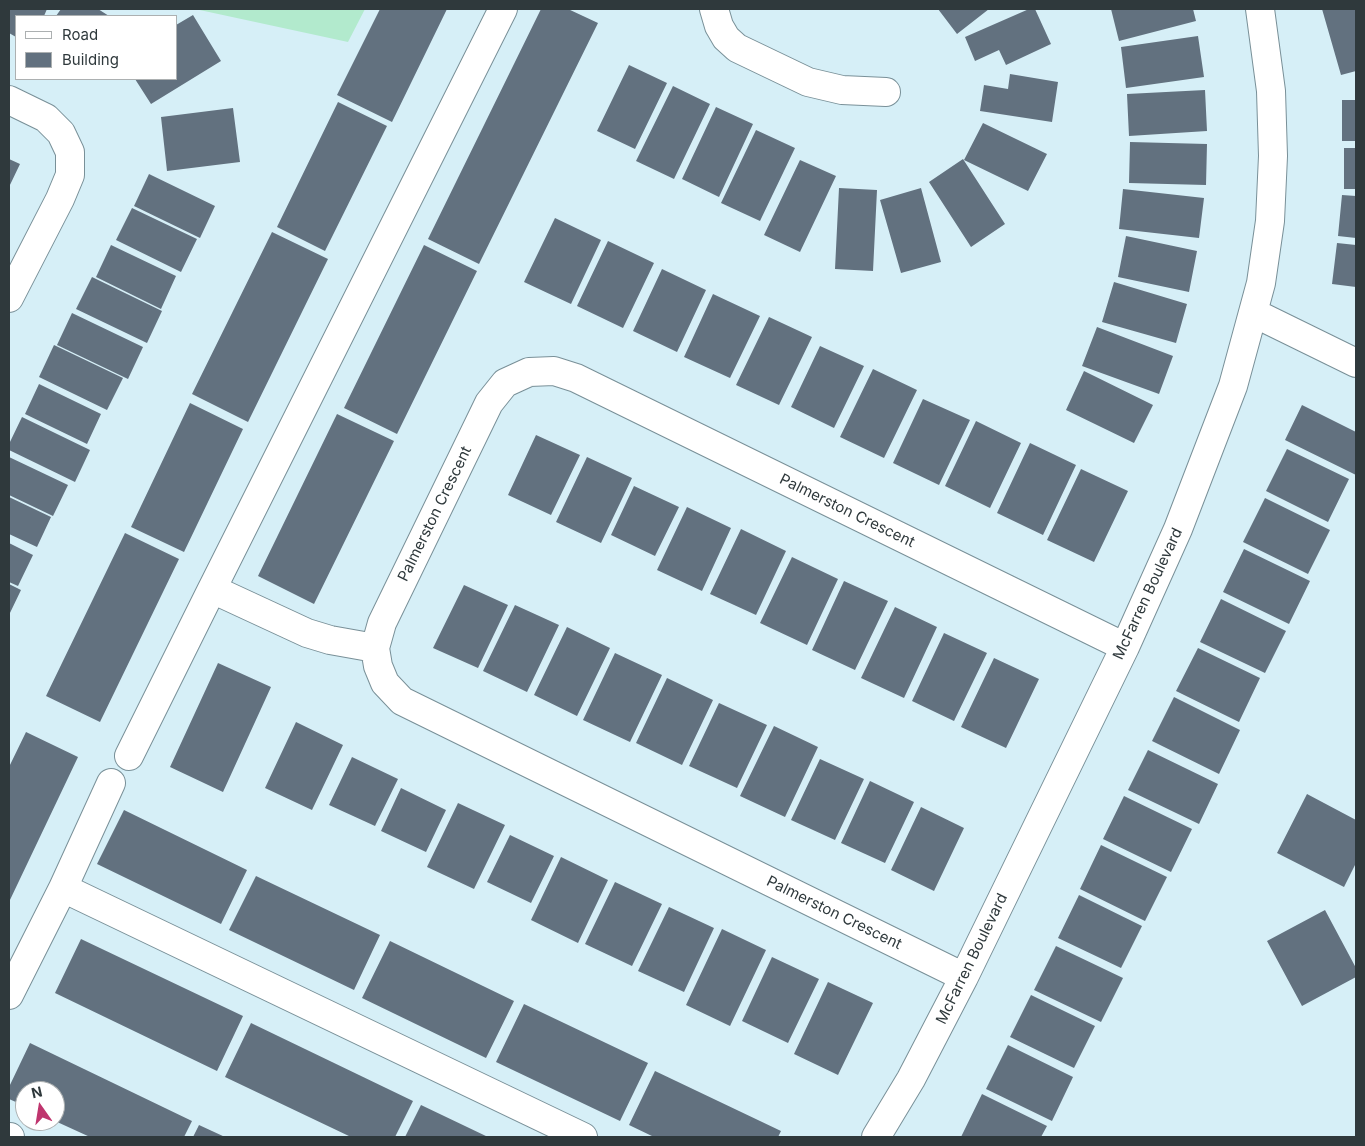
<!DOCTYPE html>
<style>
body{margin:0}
#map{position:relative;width:1365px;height:1146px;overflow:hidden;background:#d6eff7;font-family:Inter,sans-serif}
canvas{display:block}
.frame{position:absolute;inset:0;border:10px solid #2f393c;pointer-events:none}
.legend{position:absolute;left:15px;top:15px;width:162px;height:65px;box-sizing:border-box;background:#fff;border:1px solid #acb0b1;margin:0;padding:6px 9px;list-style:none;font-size:15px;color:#2f393c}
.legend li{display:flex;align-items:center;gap:10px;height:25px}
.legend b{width:25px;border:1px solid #acb0b1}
.north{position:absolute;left:15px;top:1081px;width:50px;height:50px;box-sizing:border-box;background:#fff;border:1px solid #acb0b1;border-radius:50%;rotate:347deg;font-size:14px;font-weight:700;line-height:20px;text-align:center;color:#2f393c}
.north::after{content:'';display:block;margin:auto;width:18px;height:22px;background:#bf356e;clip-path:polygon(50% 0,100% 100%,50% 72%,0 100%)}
</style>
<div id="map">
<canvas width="1365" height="1146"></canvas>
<div class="frame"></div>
<ul class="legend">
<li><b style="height:6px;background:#fff"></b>Road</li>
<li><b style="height:14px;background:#62717f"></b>Building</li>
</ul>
<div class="north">N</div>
</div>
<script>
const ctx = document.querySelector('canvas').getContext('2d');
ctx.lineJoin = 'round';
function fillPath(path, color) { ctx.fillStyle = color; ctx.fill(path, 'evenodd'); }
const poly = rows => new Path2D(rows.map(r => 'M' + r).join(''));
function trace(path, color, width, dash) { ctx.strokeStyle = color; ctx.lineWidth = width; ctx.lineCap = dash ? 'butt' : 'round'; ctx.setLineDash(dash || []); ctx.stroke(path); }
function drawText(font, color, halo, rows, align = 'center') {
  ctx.font = font + ' Inter,sans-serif'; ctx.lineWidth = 5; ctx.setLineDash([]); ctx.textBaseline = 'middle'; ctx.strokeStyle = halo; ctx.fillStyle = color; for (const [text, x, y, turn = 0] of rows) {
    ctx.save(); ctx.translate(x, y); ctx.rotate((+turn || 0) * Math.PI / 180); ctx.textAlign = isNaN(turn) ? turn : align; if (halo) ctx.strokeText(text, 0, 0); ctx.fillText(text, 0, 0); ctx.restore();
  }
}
const green = poly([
 [195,9,365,9,348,42]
]);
const building = poly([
 [9,9,47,9,44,16,16,16,16,37,9,33],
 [61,9,98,9,109,16,56,16],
 [380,9,447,9,392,122,337,95],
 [541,9,568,9,598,23,479,264,428,239],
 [938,9,989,9,957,34],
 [1029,9,1035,9,1051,44,1006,65,999,50,975,61,965,37],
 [1111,9,1193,9,1196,21,1119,41],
 [1322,9,1356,9,1356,71,1341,75],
 [193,15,221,61,151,104,135,79,176,79,176,25],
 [1198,36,1204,77,1126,88,1121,47],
 [629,65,667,83,635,149,597,131],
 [1010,74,1058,82,1052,122,980,111,984,85,1008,89],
 [673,86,710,104,674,179,636,161],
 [1205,90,1207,131,1129,136,1127,94],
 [1342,100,1356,100,1356,141,1342,141],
 [338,102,387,126,325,251,277,227],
 [716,107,753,124,719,197,682,179],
 [233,108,240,162,167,171,161,117],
 [983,123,1047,154,1028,191,964,160],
 [756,130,795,148,760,221,721,203],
 [1130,142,1207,144,1206,185,1129,183],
 [1344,148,1356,148,1356,189,1344,189],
 [9,159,20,164,9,187],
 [963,159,1005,224,971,247,929,182],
 [800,160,836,176,800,252,764,235],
 [149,174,215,206,200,238,134,206],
 [839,188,877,190,873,271,835,269],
 [921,188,941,262,901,273,880,200],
 [1123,189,1204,198,1199,238,1119,229],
 [1342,195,1356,196,1356,238,1338,236],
 [132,208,197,239,181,272,116,240],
 [555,218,601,240,571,304,524,282],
 [272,232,328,259,248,422,192,394],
 [1126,236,1197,251,1189,292,1118,277],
 [608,241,654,263,623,328,577,306],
 [1337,243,1356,245,1356,287,1332,284],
 [111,245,176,276,161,309,96,277],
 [424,245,477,271,397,434,344,408],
 [662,269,706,290,677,352,633,331],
 [92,277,162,311,147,343,76,309],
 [1114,282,1187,304,1176,343,1102,322],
 [713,294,760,316,730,378,684,357],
 [72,313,143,347,128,379,57,345],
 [769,317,812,337,779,405,736,385],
 [1097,327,1173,356,1159,394,1082,366],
 [54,345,123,378,107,410,39,377],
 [820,346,864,366,834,428,791,407],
 [873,369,917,390,884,458,840,437],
 [1084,371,1153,405,1134,443,1066,410],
 [39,384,101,414,87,444,25,414],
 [923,399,970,420,939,485,893,463],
 [190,403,243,429,184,552,131,527],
 [1302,405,1356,432,1356,475,1285,440],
 [337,414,394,441,314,604,258,576],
 [22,417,90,450,75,482,9,450,9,444],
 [976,421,1021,443,990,508,945,486],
 [536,435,580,455,551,515,508,495],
 [1030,443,1076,465,1043,535,997,513],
 [1287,449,1349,479,1328,522,1266,491],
 [9,457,68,485,53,516,9,495],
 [587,457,632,478,601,543,556,522],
 [1081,469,1128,491,1094,562,1047,540],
 [634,486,679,507,655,556,611,535],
 [9,497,51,517,37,547,9,534],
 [1265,498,1330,530,1308,574,1243,542],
 [687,507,731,528,702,591,657,570],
 [741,529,786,551,756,615,710,594],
 [125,533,179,559,100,722,46,696],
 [9,543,33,555,18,586,9,582],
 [1244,549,1310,581,1289,624,1223,592],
 [792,557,838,579,807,645,760,623],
 [844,581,888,601,855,670,812,650],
 [9,584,21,590,9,615],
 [464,585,508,605,478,668,433,648],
 [1221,599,1286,631,1265,673,1200,642],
 [515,605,559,625,527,692,483,671],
 [895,607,937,627,904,698,861,678],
 [567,627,610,648,577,716,534,695],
 [944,633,987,653,954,721,912,701],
 [1198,648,1260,678,1239,722,1176,691],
 [615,653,662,675,630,742,583,720],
 [994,658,1039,679,1006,748,961,727],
 [218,663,271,687,223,792,170,767],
 [667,678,713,700,682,765,636,743],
 [1174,697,1240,730,1219,774,1152,741],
 [719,703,767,725,737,788,689,766],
 [296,722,343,745,312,810,265,788],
 [774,726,818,747,785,817,740,796],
 [26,732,78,757,9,902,9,767],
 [1148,750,1218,784,1199,824,1128,790],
 [352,757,398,779,375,826,329,805],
 [820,759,864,779,835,840,791,820],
 [870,781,914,802,885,863,841,843],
 [401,788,446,810,426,852,381,831],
 [1307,794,1356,820,1356,863,1344,887,1277,853],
 [1124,796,1192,829,1171,872,1103,839],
 [458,803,505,825,474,889,427,867],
 [921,807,964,828,934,891,891,870],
 [124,810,247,870,221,924,97,864],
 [510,835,554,856,531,903,487,882],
 [1101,845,1167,877,1145,921,1080,889],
 [561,857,608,880,578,943,531,920],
 [256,876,380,935,354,990,229,930],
 [615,882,662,904,632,966,585,944],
 [1079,895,1142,926,1121,968,1058,938],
 [669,907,714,928,684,992,638,971],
 [1325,910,1356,968,1356,977,1302,1006,1267,941],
 [722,929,766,950,730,1026,686,1005],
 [81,939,243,1016,217,1071,55,993],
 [390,941,514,1001,486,1058,362,998],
 [1056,946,1123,978,1101,1022,1034,990],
 [772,957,819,979,788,1043,742,1021],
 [828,982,873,1003,838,1075,794,1054],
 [1031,995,1095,1026,1074,1068,1010,1037],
 [524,1004,648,1063,620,1121,496,1062],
 [251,1023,413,1101,395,1137,351,1137,225,1077],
 [30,1043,192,1121,184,1137,90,1137,55,1121,55,1091,25,1091,25,1106,9,1099,9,1087],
 [1008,1045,1073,1077,1052,1121,986,1089],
 [655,1071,781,1131,778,1137,654,1137,629,1125],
 [982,1094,1047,1126,1041,1137,961,1137],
 [421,1105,488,1137,405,1137],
 [199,1125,225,1137,193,1137]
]);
const minor = poly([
 [714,9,719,26,726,38,737,48,808,82,842,90,886,92],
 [9,100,46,118,61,133,70,152,70,175,60,199,9,298],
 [1254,313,1356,363],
 [212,589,503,9],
 [129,756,212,589,307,633,330,640,375,648],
 [63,888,111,783],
 [964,977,402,701,385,683,378,666,375,648,382,623,489,403,505,383,529,372,554,371,576,378,1125,647],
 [9,995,63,888,583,1137],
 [9,1137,10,1137],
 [876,1137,911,1079,964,977,1125,647,1178,529,1233,386,1261,283,1270,221,1273,156,1271,91,1260,9]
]);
const streetNames = [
 ["Palmerston Crescent",847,511,26],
 ["Palmerston Crescent",435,514,-64],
 ["McFarren Boulevard",1148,594,-65],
 ["Palmerston Crescent",834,913,26],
 ["McFarren Boulevard",972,959,-64]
];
fillPath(green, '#b2eacd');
fillPath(building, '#62717f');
trace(minor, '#799098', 30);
trace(minor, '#fff', 28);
drawText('15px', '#2f393c', '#fff', streetNames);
</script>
